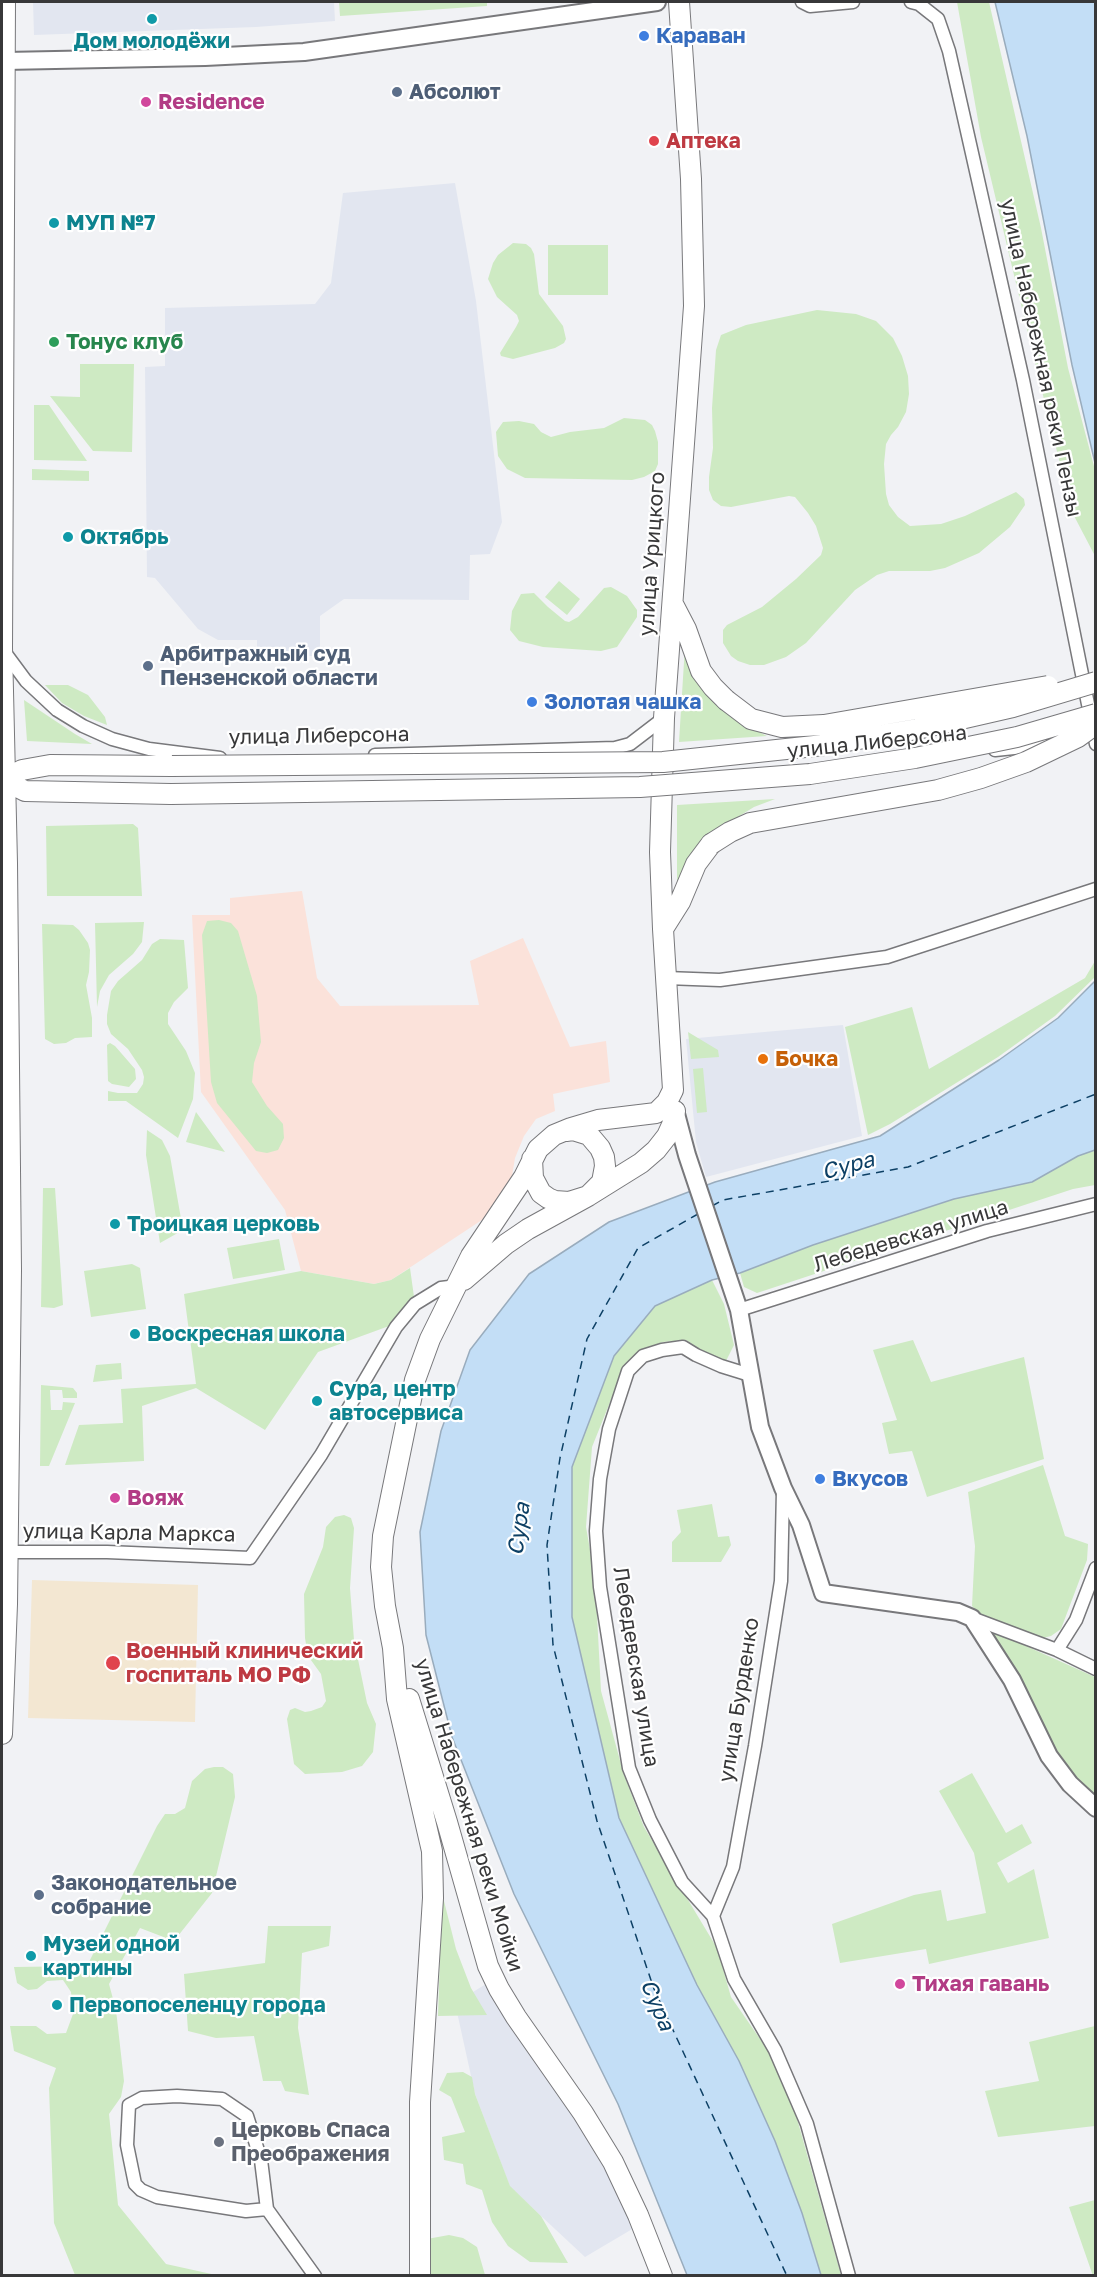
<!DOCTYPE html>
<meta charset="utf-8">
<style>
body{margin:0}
#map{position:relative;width:1097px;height:2277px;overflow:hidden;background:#f1f2f5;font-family:"Golos Text",sans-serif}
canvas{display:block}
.frame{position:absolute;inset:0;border:3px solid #383839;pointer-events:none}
</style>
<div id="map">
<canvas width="1097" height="2277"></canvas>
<div class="frame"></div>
</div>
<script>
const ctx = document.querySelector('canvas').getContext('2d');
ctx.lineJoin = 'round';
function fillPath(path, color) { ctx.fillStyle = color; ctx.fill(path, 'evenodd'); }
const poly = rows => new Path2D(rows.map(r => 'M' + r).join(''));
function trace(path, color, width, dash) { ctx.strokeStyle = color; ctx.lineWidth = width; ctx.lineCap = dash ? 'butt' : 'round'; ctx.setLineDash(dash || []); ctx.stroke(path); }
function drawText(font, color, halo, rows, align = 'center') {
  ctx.font = font + ' "Golos Text",sans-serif'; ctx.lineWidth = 4.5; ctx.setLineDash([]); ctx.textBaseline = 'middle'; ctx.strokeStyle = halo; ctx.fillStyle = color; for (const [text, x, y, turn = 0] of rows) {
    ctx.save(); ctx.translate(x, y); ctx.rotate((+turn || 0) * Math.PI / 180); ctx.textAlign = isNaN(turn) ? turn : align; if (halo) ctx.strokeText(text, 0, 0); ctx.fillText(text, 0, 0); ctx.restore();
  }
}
const built = poly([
 [33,2,334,2,335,21,256,27,34,35],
 [455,183,476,301,502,522,490,554,470,555,469,600,344,599,320,616,320,656,276,656,276,647,257,648,257,640,218,640,198,629,155,578,147,577,145,367,165,366,165,308,315,304,331,283,343,193],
 [843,1025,862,1136,706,1177,696,1142,686,1039],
 [486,1984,543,2064,620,2196,634,2228,585,2257,510,2187,475,2094,455,2003]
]);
const education = poly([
 [302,891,317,978,340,1006,479,1005,470,961,523,938,570,1047,606,1041,610,1082,553,1094,555,1111,536,1119,524,1136,515,1158,511,1182,491,1214,391,1280,374,1284,301,1271,285,1210,201,1092,192,915,230,915,230,898]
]);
const medical = poly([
 [32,1580,198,1585,195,1722,28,1718]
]);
const green = poly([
 [339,2,487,2,487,6,340,16],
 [957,2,989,2,1041,228,1068,368,1095,470,1095,556,1072,512,1036,367,981,137],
 [513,243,526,244,531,248,534,254,539,294,563,326,566,339,564,343,555,348,513,359,501,356,500,353,516,327,519,321,517,315,497,297,488,279,493,263,498,255],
 [548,245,608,245,608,295,548,295],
 [817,310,856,314,876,321,893,338,902,356,908,376,909,394,906,412,898,427,891,435,886,444,884,464,886,494,889,505,898,517,910,526,941,524,965,516,1016,492,1024,499,1025,505,1010,527,979,553,945,568,930,571,889,571,877,575,855,590,806,643,786,657,764,665,750,665,738,661,731,656,723,643,723,630,727,625,762,607,796,579,821,555,823,548,816,526,808,513,795,497,789,496,731,507,721,506,713,500,709,490,709,477,713,448,712,408,716,350,721,335,746,325],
 [80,364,134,364,132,452,93,451,50,396,80,397],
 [34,405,49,405,87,461,34,460],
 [624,418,645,420,652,425,655,431,658,442,658,464,655,471,644,477,632,480,525,478,507,469,498,456,496,432,503,422,519,421,534,424,541,432,551,437,570,432,604,428],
 [32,469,89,471,89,481,32,480],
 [559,581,580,599,567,615,545,597],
 [611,587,627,596,637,610,637,617,617,647,601,651,543,647,519,641,510,630,512,611,521,594,534,593,548,607,565,621,569,622,578,617,604,588],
 [685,646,705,689,714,703,739,722,767,736,679,742],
 [45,685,68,685,88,695,105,717,107,725,84,716,62,703],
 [24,700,75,734,92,744,27,741],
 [775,799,754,807,723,826,677,889,677,805],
 [133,824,138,828,142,896,47,896,46,826],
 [219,920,231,923,238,931,257,996,261,1042,254,1063,252,1082,267,1106,283,1124,284,1138,278,1150,267,1153,256,1151,217,1103,211,1082,202,935,207,921],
 [144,922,142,942,133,954,109,975,100,991,97,1007,95,923],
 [42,924,73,925,79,930,88,943,90,950,89,972,86,985,92,1018,92,1037,75,1038,66,1043,54,1044,45,1039],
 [160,939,184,940,188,988,174,1002,168,1013,168,1024,186,1051,195,1073,193,1099,178,1138,126,1101,108,1101,108,1091,118,1093,137,1093,143,1084,144,1077,142,1070,128,1049,111,1034,107,1024,107,1015,111,991,118,981,142,960,152,944],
 [1095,961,1095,977,1055,1016,998,1057,890,1124,868,1135,845,1027,912,1007,929,1069,1085,978],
 [688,1032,718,1050,719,1057,691,1059],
 [110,1043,115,1046,135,1069,136,1079,129,1087,112,1084,108,1081,107,1045],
 [703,1068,707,1112,697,1113,693,1069],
 [196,1112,225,1152,186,1142],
 [147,1130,162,1140,170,1156,183,1230,160,1243,146,1155],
 [1095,1150,1095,1185,1073,1189,757,1293,744,1287,740,1273,813,1245,954,1199,1032,1182,1078,1156],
 [43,1188,55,1188,63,1305,54,1308,41,1307],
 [279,1239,285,1270,233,1279,227,1248],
 [132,1264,140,1268,146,1309,91,1317,84,1271],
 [410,1268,415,1304,400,1322,318,1352,265,1430,196,1388,142,1406,144,1461,65,1465,79,1425,123,1423,121,1389,196,1384,184,1294,301,1271,374,1284,391,1280],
 [712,1280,724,1304,734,1345,726,1361,704,1352,686,1340,663,1342,640,1350,623,1370,592,1447,586,1527,595,1578,601,1691,624,1775,644,1827,717,1948,731,1997,767,2049,794,2108,841,2275,821,2275,802,2213,775,2141,739,2061,697,1985,619,1818,572,1617,572,1467,614,1356,655,1306],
 [913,1340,931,1382,1024,1357,1044,1459,927,1497,912,1451,889,1454,882,1423,897,1420,873,1350],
 [121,1363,122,1379,93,1382,96,1365],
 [41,1385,73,1388,77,1393,77,1398,63,1398,62,1390,50,1390,51,1410,62,1410,63,1402,75,1403,49,1466,40,1466],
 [1043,1465,1065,1536,1088,1544,1087,1560,1061,1629,1051,1636,1039,1639,982,1616,972,1606,975,1546,968,1492],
 [712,1504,718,1537,729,1536,731,1545,721,1562,672,1562,672,1542,681,1532,677,1510],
 [344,1515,351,1518,354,1528,350,1588,354,1640,367,1703,376,1724,373,1752,362,1766,342,1772,305,1774,294,1764,287,1719,290,1710,295,1708,305,1712,311,1711,322,1707,326,1701,321,1674,308,1656,305,1638,304,1594,323,1547,326,1527,335,1517],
 [986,1628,1095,1677,1095,1802,1052,1752],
 [214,1767,223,1767,233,1774,235,1797,212,1893,174,1941,140,1928,109,1984,116,2010,124,2081,121,2097,109,2114,118,2205,166,2264,216,2275,75,2275,54,2223,49,2088,56,2068,14,2051,10,2026,36,2026,47,2034,66,2033,73,2014,71,1992,63,1980,47,1981,37,1989,28,1990,17,1983,14,1967,87,1966,157,1826,165,1814,175,1814,185,1808,192,1781,205,1769],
 [972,1773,1006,1833,1022,1824,1032,1843,997,1863,1008,1883,1034,1869,1049,1938,929,1964,926,1949,840,1963,832,1924,914,1895,941,1890,947,1921,986,1913,974,1853,939,1791],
 [442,1893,456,1949,471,1988,487,2015,438,2016],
 [268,1926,331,1926,329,1946,302,1953,298,2028,309,2095,285,2091,281,2081,263,2081,254,2036,216,2038,188,2031,184,1974,265,1963],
 [1095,2026,1095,2126,998,2137,985,2091,1039,2081,1029,2042],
 [463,2072,472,2077,475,2094,510,2186,541,2216,568,2263,530,2262,508,2246,492,2222,482,2190,466,2184,463,2164,444,2160,442,2137,465,2132,451,2097,439,2090,447,2073],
 [1095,2200,1096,2275,1093,2276,1069,2207],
 [449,2235,463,2238,477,2247,485,2275,423,2275,427,2239]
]);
const water = poly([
 [995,2,1095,2,1095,463,1072,365,1027,136,995,2],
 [1095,981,1095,1150,1078,1156,1032,1182,954,1199,813,1245,740,1273,712,1280,655,1306,614,1356,572,1467,572,1617,619,1818,697,1985,739,2061,775,2141,802,2213,821,2275,687,2275,618,2104,514,1894,452,1737,426,1635,420,1532,441,1431,470,1350,529,1274,609,1222,715,1182,880,1136,999,1060,1058,1018,1095,981]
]);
const ferry = poly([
 [712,1206,723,1200,908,1167,1096,1094],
 [698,1214,638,1248,587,1339,560,1458,547,1545,553,1645,597,1821,654,1989,787,2276]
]);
const street = poly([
 [802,2,810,6,853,2],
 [911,2,919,4,938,19,949,51,1023,380,1096,744],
 [3,650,26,681,57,710,83,726,112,739,149,749,220,758],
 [995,750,1052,744],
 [375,755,615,748,630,744,664,718],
 [666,978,720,980,887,957,1096,889],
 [739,1310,987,1231,1096,1204],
 [750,1375,721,1366,696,1355,683,1347,662,1350,643,1356,628,1371,609,1429,600,1479,596,1531,600,1587,629,1768,650,1820,682,1882,713,1916,734,1979,775,2050,807,2124,849,2276],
 [7,1552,107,1552,250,1558,321,1455,396,1327,415,1304,441,1288,457,1286],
 [972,1618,1057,1650,1096,1669],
 [1057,1650,1076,1620,1096,1568],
 [713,1916,733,1867,755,1746,781,1581,783,1490],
 [267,2209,246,2211,157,2197,141,2190,135,2184,127,2145,129,2105,142,2098,177,2096,222,2099,247,2116,261,2160,267,2209,315,2276]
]);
const secondary = poly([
 [5,61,205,57,304,52,657,2],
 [675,1110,687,1155,739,1310,760,1427,783,1488,801,1525,823,1593,958,1612,972,1618,1012,1680,1049,1756,1070,1784,1096,1808]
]);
const primary = poly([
 [673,604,686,629,701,671,713,687,726,700],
 [4,780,22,770,50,765,172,766],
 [4,780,25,791,171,794],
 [663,929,680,902,696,864,711,844],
 [532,1159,533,1178,541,1193,548,1198,555,1201,569,1202,588,1196,602,1182,605,1166,604,1157,600,1148,589,1135,573,1130,566,1131],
 [464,1280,506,1244,528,1229,588,1196,641,1163,656,1150,667,1136,672,1125,675,1111],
 [409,1699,447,1822,488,1966,499,1989,516,2017,583,2113,613,2162,638,2215,662,2276],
 [2,1734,7,1604,11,1270,7,863,2,648,5,2],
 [420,2276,420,2102,433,1898,432,1851,397,1699,393,1648,385,1606,381,1567,383,1536,415,1380,430,1339,471,1256,524,1177,538,1149,554,1135,571,1128,598,1120,656,1113,667,1102,673,1090,663,929,660,852,664,718,694,306,691,179,679,2]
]);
const primaryBridge = poly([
 [726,700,751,719,782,727,824,725,1048,686],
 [172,766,663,762,824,745,917,729,1013,707,1096,682],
 [171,794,640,787,810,774,915,758,1017,737,1096,714],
 [711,844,730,832,750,823,938,790,981,778,1026,762,1078,737,1096,724]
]);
const markers = [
 [152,19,6,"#0f9aa8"],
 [644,36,6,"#3f7fe0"],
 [397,92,6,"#5c6f8a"],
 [146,102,6,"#d1479c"],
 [654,141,6,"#e0444e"],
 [54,223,6,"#0f9aa8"],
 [54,342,6,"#2e9e5b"],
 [68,537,6,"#0f9aa8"],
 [148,666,6,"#5c6f8a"],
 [532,702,6,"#3f7fe0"],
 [763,1059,6,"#e8710a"],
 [115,1224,6,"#0f9aa8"],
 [135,1334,6,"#0f9aa8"],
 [317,1401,6,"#0f9aa8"],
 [820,1479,6,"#3f7fe0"],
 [115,1498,6,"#d1479c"],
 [113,1663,8,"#e0444e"],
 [39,1895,6,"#5c6f8a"],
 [31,1956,6,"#0f9aa8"],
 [900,1984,6,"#d1479c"],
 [57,2005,6,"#0f9aa8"],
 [219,2142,6,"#6b7280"]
];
const shopNames = [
 ["Караван",656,36],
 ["Золотая чашка",544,702],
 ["Вкусов",832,1479]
];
const cultureNames = [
 ["Дом молодёжи",152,41,"center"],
 ["МУП №7",66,223],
 ["Октябрь",80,537],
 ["Троицкая церковь",127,1224],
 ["Воскресная школа",147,1334],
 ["Сура, центр",329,1389],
 ["автосервиса",329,1413],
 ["Музей одной",43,1944],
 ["картины",43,1968],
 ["Первопоселенцу города",69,2005]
];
const serviceNames = [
 ["Абсолют",409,92],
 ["Арбитражный суд",160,654],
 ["Пензенской области",160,678],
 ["Законодательное",51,1883],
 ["собрание",51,1907]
];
const hotelNames = [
 ["Residence",158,102],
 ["Вояж",127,1498],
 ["Тихая гавань",912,1984]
];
const healthNames = [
 ["Аптека",666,141],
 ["Военный клинический",126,1651],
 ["госпиталь МО РФ",126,1675]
];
const leisureNames = [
 ["Тонус клуб",66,342]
];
const streetNames = [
 ["улица Набережная реки Пензы",1041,358,78],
 ["улица Урицкого",652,554,-86],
 ["улица Либерсона",319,736,-1],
 ["улица Либерсона",877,742,-6],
 ["Лебедевская улица",911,1236,-17],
 ["улица Карла Маркса",129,1533,1],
 ["Лебедевская улица",636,1667,81],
 ["улица Бурденко",739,1700,-81],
 ["улица Набережная реки Мойки",469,1815,73]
];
const foodNames = [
 ["Бочка",775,1059]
];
const worshipNames = [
 ["Церковь Спаса",231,2130],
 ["Преображения",231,2154]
];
const waterNames = [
 ["Сура",848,1166,-15],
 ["Сура",519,1529,-82],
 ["Сура",657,2005,67]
];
fillPath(built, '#e2e6f0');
fillPath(education, '#fbe2da');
fillPath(medical, '#f3e7d2');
fillPath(green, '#ceeac3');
fillPath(water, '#c3def6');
trace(water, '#99acbd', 1.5);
trace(ferry, '#0d4065', 1.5, [8, 6]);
trace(street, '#78787b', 15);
trace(secondary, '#78787b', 20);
trace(primary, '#78787b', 22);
trace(street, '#fff', 12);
trace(secondary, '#fff', 16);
trace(primary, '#fff', 20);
trace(primaryBridge, '#78787b', 22, []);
trace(primaryBridge, '#fff', 20);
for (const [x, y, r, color] of markers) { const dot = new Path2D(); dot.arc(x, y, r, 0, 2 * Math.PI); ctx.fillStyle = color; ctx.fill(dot); trace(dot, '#fff', 2); }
drawText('bold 21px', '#366cbe', '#fff', shopNames, 'left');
drawText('bold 21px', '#0d838f', '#fff', cultureNames, 'left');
drawText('bold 21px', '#4e5e75', '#fff', serviceNames, 'left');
drawText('bold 21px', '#b23c85', '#fff', hotelNames, 'left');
drawText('bold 21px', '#be3a42', '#fff', healthNames, 'left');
drawText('bold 21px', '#27864d', '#fff', leisureNames, 'left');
drawText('21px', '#383839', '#fff', streetNames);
drawText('bold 21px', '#c56008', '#fff', foodNames, 'left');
drawText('bold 21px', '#5b616d', '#fff', worshipNames, 'left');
drawText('italic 22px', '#0d4065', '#fff', waterNames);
</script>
